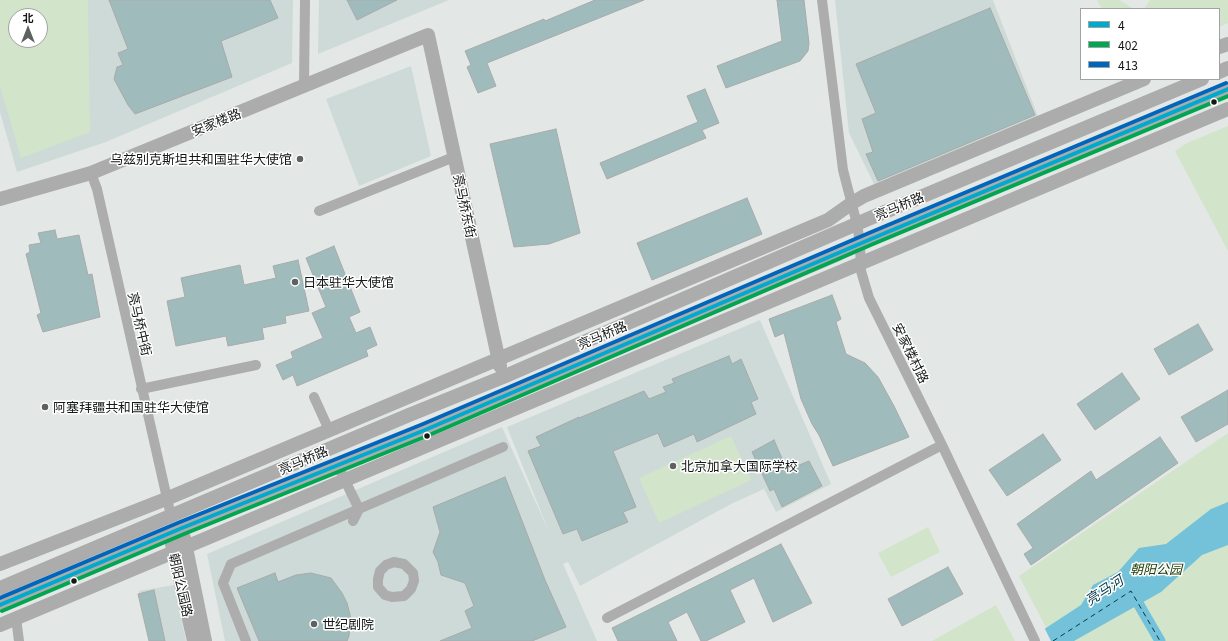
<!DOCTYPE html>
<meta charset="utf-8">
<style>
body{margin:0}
#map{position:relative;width:1228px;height:641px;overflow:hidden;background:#e3e8e6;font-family:Georgia,"Noto Sans SC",serif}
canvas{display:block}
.legend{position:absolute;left:1080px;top:8px;width:140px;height:72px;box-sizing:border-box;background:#fff;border:1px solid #a1a3a2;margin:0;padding:5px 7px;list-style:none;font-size:12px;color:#151817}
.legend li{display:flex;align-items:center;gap:8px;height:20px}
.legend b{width:20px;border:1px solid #a1a3a2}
.north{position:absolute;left:8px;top:8px;width:40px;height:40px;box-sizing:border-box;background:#fff;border:1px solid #a1a3a2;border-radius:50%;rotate:0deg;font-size:11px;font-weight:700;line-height:16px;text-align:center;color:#151817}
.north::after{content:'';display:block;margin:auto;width:14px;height:18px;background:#5d615f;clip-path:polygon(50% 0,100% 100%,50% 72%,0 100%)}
</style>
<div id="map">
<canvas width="1228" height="641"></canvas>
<ul class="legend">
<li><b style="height:5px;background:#00a9ce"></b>4</li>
<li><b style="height:5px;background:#00a651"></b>402</li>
<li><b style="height:5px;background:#0065bd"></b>413</li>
</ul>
<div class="north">北</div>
</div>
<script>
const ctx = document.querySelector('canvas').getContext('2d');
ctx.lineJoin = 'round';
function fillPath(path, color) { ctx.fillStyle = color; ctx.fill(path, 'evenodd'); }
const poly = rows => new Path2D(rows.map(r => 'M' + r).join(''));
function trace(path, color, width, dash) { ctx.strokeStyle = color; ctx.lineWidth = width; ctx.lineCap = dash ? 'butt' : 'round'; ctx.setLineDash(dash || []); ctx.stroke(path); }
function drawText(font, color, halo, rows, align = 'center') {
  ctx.font = font + ' Georgia,"Noto Sans SC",serif'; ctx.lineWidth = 3; ctx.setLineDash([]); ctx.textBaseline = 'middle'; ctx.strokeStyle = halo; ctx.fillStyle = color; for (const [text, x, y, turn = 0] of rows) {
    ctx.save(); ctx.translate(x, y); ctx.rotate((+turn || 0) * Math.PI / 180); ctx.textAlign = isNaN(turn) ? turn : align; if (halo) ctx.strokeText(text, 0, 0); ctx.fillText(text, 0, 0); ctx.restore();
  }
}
const built = poly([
 [0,0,293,0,292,63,106,142,17,172,0,112],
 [16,16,40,16,40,40,16,40],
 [319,0,449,0,318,54],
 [835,0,993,0,1039,119,874,184,849,133],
 [411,66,431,156,359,186,326,99],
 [760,320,831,484,776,512,764,489,731,504,580,586,568,562,563,564,597,641,225,641,207,554,502,427,549,532,507,427],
 [174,585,186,641,150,641,139,591]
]);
const green = poly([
 [0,0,88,0,90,132,21,158,0,86],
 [16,16,40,16,40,40,16,40],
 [1097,0,1119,0,1134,9,1102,9],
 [1150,0,1228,0,1228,23,1219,27,1219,9,1144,9],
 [1228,126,1228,251,1175,151,1187,143],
 [1228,433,1228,641,1053,641,1019,576],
 [731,436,751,480,659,523,639,478],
 [928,527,940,552,891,577,878,553],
 [996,605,1015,641,932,641]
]);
const water = poly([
 [1228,502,1228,545,1202,555,1161,592,1074,641,1026,641,1081,605,1093,585,1118,572,1139,548,1166,544,1211,509]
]);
const pier = poly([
 [1044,627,1051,641,1024,641,1025,639]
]);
const canal = poly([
 [1131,591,1160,641]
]);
const ferry = poly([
 [1053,641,1131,591,1160,641]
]);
const building = poly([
 [109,0,270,0,278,18,221,41,232,77,135,114,128,105,114,79,117,67,123,65,118,53,128,49,109,0],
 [347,0,397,0,357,20,347,0],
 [595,0,644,0,487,63,496,86,478,93,467,67,471,65,465,51,544,19,545,21,595,0],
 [777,0,804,0,809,43,808,51,800,61,726,88,717,66,782,41,777,0],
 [990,8,1035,115,878,181,866,154,873,152,862,119,876,113,856,64,990,8],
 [705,89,719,123,702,130,706,138,607,179,600,163,698,122,687,96,705,89],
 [556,129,580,233,549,244,514,247,490,144,556,129],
 [747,198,762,234,652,280,637,243,747,198],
 [55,230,57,239,79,235,88,275,92,274,100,317,43,332,37,315,41,313,26,254,30,252,29,245,41,243,38,233,55,230],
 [334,246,360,312,349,317,356,333,370,327,377,345,366,350,368,356,297,386,293,375,283,380,276,365,293,358,291,352,323,338,312,313,326,307,306,258,334,246],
 [298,260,309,311,285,316,286,323,262,328,264,339,228,346,226,336,176,346,167,301,185,297,181,278,240,265,244,285,276,278,273,266,298,260],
 [832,295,841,319,836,322,846,354,865,363,878,377,894,406,909,437,833,466,819,435,812,424,801,399,784,333,775,337,769,319,832,295],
 [1198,324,1213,350,1169,375,1154,349,1198,324],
 [729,356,732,364,741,359,758,399,751,402,756,414,697,442,694,434,664,447,658,433,613,451,636,507,623,512,628,522,582,541,577,529,563,534,528,451,541,446,536,437,579,417,579,418,644,391,649,399,666,392,663,387,674,383,672,379,729,356],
 [1122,373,1140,399,1095,430,1077,404,1122,373],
 [1228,390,1228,424,1196,442,1181,417,1228,390],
 [1043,434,1061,460,1007,496,989,470,1043,434],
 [1160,437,1178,463,1031,565,1024,554,1033,548,1017,524,1091,471,1096,480,1160,437],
 [774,440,787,470,809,461,822,486,782,507,774,489,770,491,752,452,774,440],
 [505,477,545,580,566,627,532,641,440,641,472,628,465,611,474,606,465,583,441,575,438,562,433,552,440,532,433,507,505,477],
 [781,544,812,603,773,622,754,578,730,590,745,622,706,641,701,641,687,612,668,622,677,641,618,641,612,628,781,544],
 [948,567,963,594,902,626,888,599,948,567],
 [275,573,278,582,296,575,311,573,331,578,342,593,347,603,351,619,349,636,347,641,259,641,237,588,275,573],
 [154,590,165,641,149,641,138,594,154,590]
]);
const street = poly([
 [822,0,843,170,857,224,860,243,861,271,869,298,942,445,1035,641],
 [304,86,305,0],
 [91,173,97,189,171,516],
 [319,211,454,157],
 [141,389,256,365],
 [314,397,329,430],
 [338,466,359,509,353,521],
 [394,562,404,564,413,573,414,581,411,589,404,596,392,597,385,595,378,587,378,579,380,571,386,565,394,562],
 [16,618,19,641],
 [607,618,942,445],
 [246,641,223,583,231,564,503,447]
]);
const secondary = poly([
 [1219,47,1228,44],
 [1219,72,1228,68],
 [0,199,91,173,428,35,500,366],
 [184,538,205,641],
 [172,544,194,641],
 [0,564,166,499,828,220,852,203,864,196,1144,79],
 [0,588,409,415,503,377,868,219,1202,79],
 [0,605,182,528,425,430,838,254,871,239,1228,89],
 [0,625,1228,109]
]);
const bus1 = poly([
 [0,605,182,528,425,430,871,239,1228,89]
]);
const bus2 = poly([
 [2,611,184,534,427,436,873,244,1228,96]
]);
const bus3 = poly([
 [0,598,180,522,423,424,869,233,1226,83]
]);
const markers = [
 [1214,102,3.5,"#151817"],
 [300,159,4,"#5d615f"],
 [295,282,4,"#5d615f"],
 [45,407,4,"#5d615f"],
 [427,436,3.5,"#151817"],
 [673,466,4,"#5d615f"],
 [74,581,3.5,"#151817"],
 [314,624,4,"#5d615f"]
];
const streetNames = [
 ["安家楼路",216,122,-22],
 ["亮马桥东街",465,206,78],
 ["亮马桥路",899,206,-23],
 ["亮马桥中街",140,324,77],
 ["亮马桥路",602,335,-23],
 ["安家楼村路",911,353,64],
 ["亮马桥路",303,460,-23],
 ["朝阳公园路",181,585,77]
];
const poiNames = [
 ["乌兹别克斯坦共和国驻华大使馆",292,159,"right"],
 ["日本驻华大使馆",303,282],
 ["阿塞拜疆共和国驻华大使馆",53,407],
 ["北京加拿大国际学校",681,466],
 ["世纪剧院",322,624]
];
const parkNames = [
 ["朝阳公园",1156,569]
];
const waterNames = [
 ["亮马河",1104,590,-33]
];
fillPath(built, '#cedad7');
fillPath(green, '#d2e4ca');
fillPath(water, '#73c2d9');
fillPath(pier, '#e3e8e6');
trace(canal, '#73c2d9', 11);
trace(ferry, '#063948', 1, [5, 4]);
fillPath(building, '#a0bbbc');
trace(building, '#a8abaa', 1);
trace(street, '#acadac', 10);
trace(secondary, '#abacab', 14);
trace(bus1, '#00a9ce', 4);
trace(bus2, '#00a651', 4);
trace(bus3, '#0065bd', 4);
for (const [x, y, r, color] of markers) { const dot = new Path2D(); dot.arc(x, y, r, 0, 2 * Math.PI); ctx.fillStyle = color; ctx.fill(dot); trace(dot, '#fff', 1.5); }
drawText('13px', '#151817', '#fff', streetNames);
drawText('13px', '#151817', '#fff', poiNames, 'left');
drawText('italic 13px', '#213c06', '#fff', parkNames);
drawText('italic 14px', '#063948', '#fff', waterNames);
</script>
